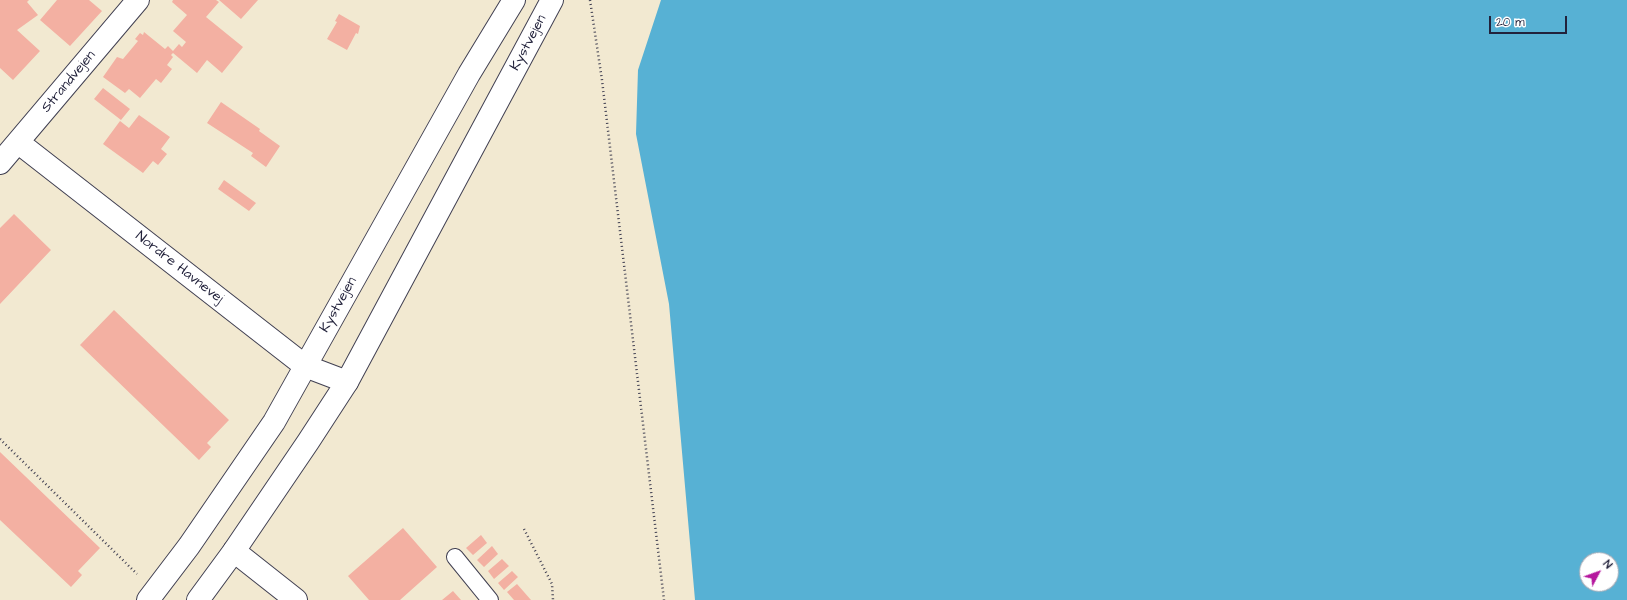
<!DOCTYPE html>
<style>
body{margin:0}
#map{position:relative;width:1627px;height:600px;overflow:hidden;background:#f2e9d1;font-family:"Architects Daughter",sans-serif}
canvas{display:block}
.north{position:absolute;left:1579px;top:552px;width:40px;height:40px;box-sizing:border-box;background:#fff;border:1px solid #a7a7b1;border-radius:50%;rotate:49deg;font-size:11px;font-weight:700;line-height:16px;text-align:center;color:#22223b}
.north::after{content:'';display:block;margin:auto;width:14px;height:18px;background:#b5179e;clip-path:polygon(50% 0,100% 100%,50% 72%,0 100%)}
.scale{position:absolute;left:1489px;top:16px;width:78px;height:18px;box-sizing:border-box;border:2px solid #22223b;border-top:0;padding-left:5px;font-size:12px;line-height:14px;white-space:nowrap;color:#22223b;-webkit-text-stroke:3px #fff;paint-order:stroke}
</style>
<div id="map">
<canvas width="1627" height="600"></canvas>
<div class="north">N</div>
<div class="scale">20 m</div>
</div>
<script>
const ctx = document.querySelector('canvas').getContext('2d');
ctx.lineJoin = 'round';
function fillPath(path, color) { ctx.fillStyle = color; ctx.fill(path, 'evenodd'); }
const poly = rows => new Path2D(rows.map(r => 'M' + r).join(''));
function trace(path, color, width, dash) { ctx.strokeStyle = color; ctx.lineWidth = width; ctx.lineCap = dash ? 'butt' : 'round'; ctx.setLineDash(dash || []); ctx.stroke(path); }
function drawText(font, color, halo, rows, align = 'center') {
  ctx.font = font + ' "Architects Daughter",sans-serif'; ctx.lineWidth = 3; ctx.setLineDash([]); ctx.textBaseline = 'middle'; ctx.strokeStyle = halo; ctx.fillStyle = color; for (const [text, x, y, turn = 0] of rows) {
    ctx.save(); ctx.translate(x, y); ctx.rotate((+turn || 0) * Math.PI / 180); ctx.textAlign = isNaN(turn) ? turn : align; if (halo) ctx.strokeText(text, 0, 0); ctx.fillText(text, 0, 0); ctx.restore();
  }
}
const water = poly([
 [661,0,1627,0,1627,600,695,600,669,304,636,134,638,70],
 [1587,560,1611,560,1611,584,1587,584]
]);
const building = poly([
 [0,0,29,0,27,2,38,15,17,30,40,51,13,80,0,68],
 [57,0,89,0,102,11,70,46,40,20],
 [173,0,216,0,219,2,206,17,243,47,222,73,207,60,197,73,173,53,171,55,173,57,167,65,172,69,161,83,156,79,140,98,129,89,125,93,103,77,117,57,123,59,138,41,135,39,140,33,143,35,144,32,165,49,168,46,173,51,179,44,182,47,186,42,173,31,187,15,172,2],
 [219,0,258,0,241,19],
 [339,14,360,26,358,34,356,33,347,50,327,39,337,22,335,21],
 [103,88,130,109,121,120,94,99],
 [221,102,260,129,259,131,280,146,266,167,251,156,253,153,207,123],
 [139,115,170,137,161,149,167,154,158,165,153,161,143,173,103,144,120,121,129,128],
 [224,180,256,203,249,211,218,189],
 [14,214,51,250,0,304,0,228],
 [114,310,229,420,207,443,211,447,199,460,80,345],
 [0,452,100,548,78,571,82,575,71,587,0,520],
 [403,528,437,567,400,600,369,600,348,576],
 [481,535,487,543,473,555,466,548],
 [492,546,498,554,484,567,477,560],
 [502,559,509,566,494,579,488,571],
 [512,571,518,577,504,590,498,583],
 [517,584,531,600,514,600,507,592],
 [453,591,461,600,442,600]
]);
const path = poly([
 [590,0,602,80,664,600],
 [0,439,137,574],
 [524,529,552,584,553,600]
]);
const service = poly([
 [455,557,490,600]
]);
const minor = poly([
 [19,143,305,366,347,382],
 [0,163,138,0],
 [234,551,296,600]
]);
const secondary = poly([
 [148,600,189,546,274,422,469,74,514,0],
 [198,600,234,551,308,442,347,382,552,0]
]);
const streetNames = [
 ["Kystvejen",529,43,-62],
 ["Strandvejen",69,82,-50],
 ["Nordre Havnevej",179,268,38],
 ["Kystvejen",339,305,-61]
];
fillPath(water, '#57b1d4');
fillPath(building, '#f3b0a2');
trace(service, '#414052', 18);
trace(minor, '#414052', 24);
trace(secondary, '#414052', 24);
trace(path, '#414052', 2.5, [1, 3]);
trace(service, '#fff', 16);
trace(minor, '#fff', 22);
trace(secondary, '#fff', 22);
drawText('14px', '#22223b', '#fff', streetNames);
</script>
